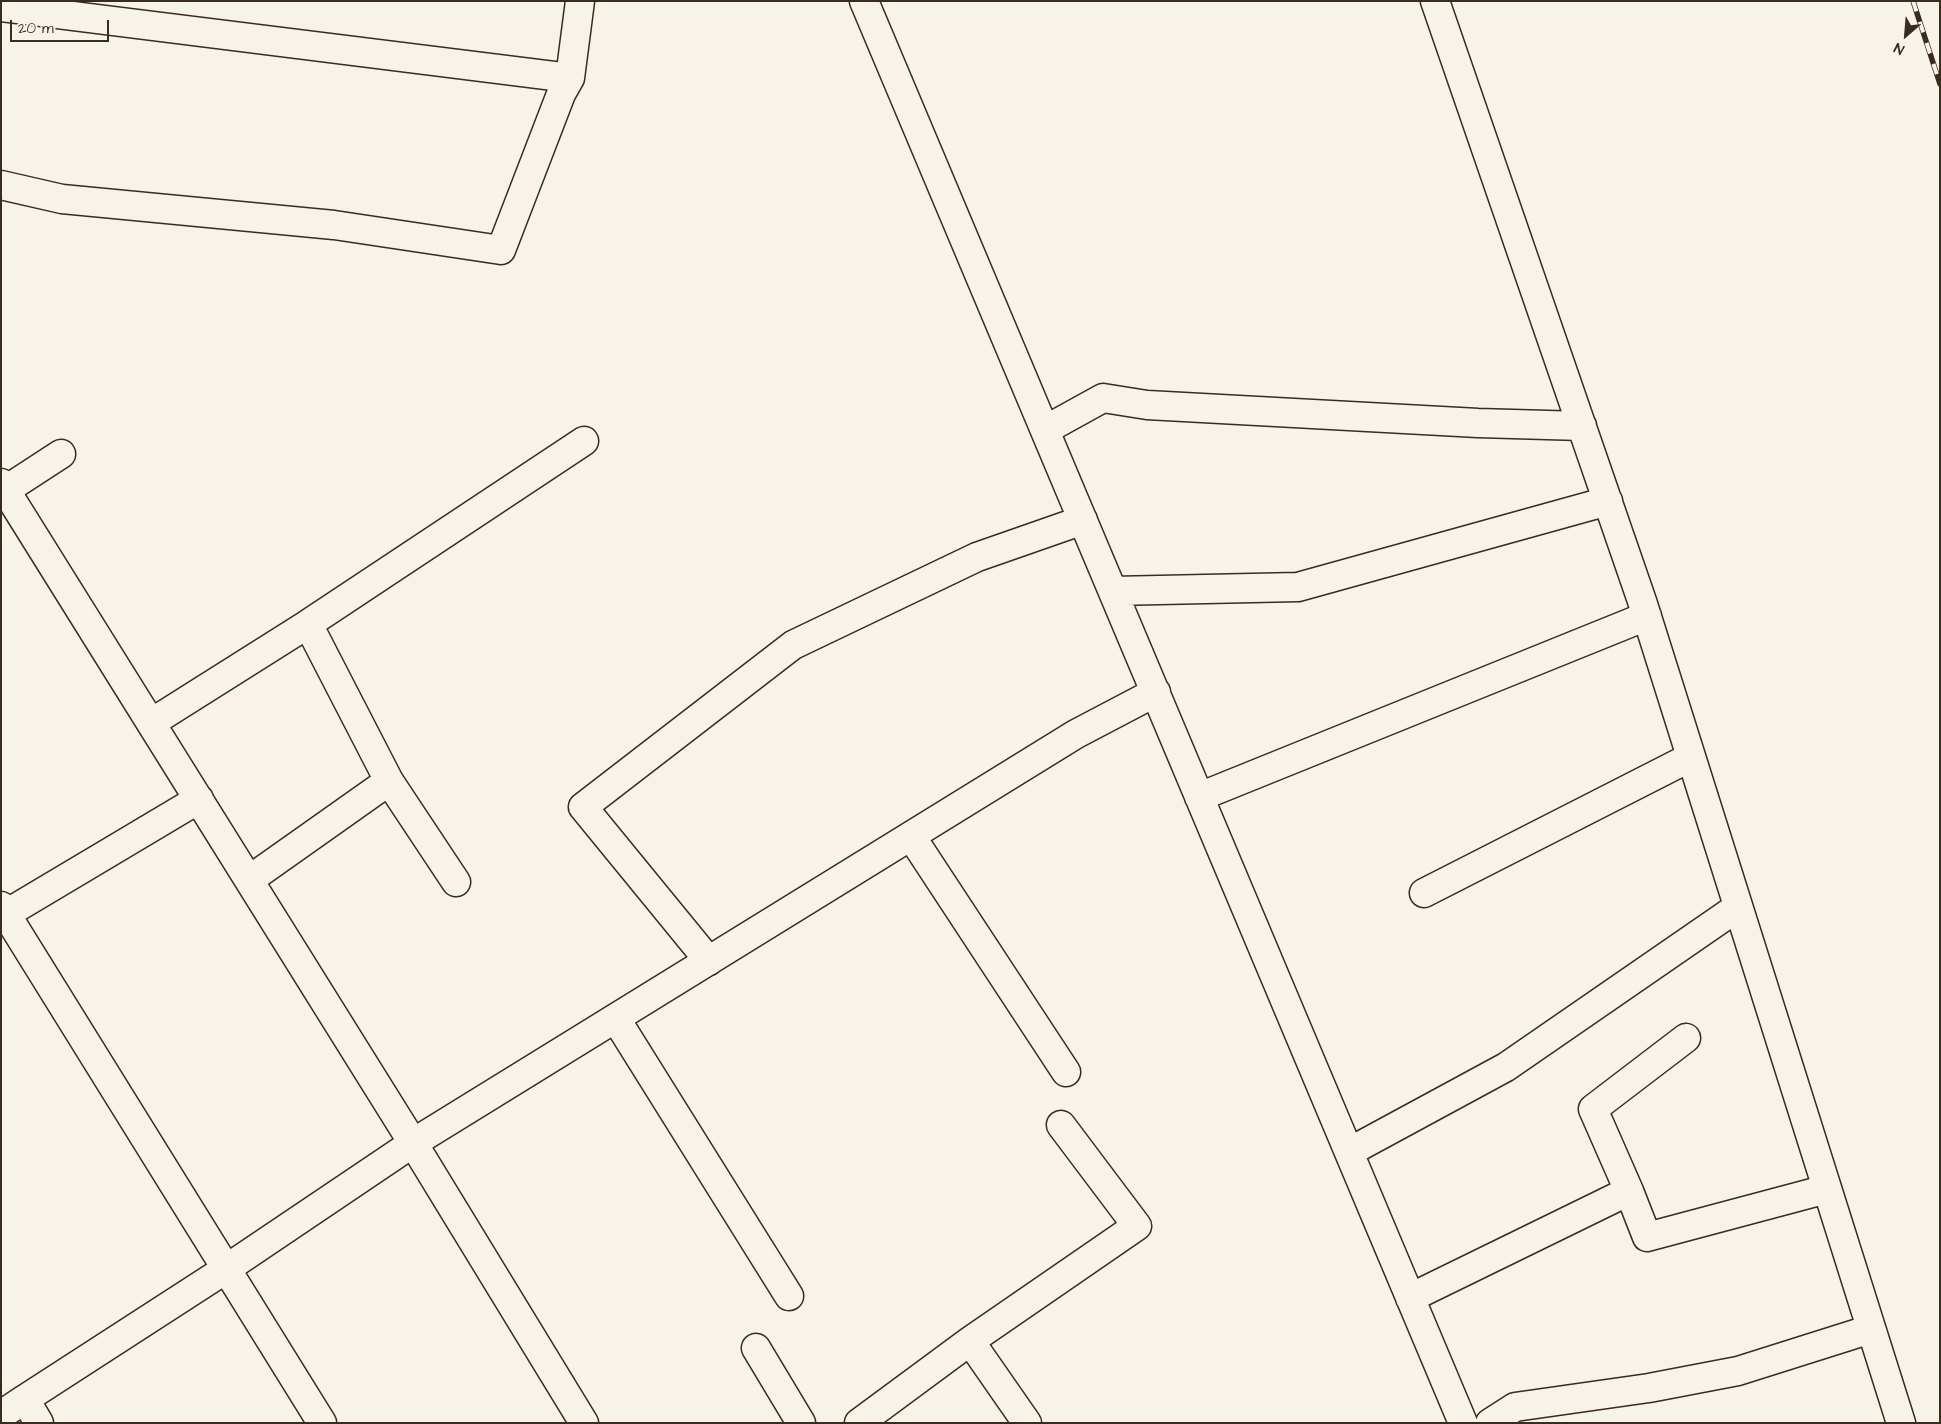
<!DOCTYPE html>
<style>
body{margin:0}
#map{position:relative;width:1941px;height:1424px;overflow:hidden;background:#f7f3e8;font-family:"Architects Daughter",sans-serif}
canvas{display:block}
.frame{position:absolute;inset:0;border:2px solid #3b2a1e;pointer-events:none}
.north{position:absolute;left:1881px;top:10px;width:50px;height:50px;-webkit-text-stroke:4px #f7f3e8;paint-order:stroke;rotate:207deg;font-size:14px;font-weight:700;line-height:20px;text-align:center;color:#3b2a1e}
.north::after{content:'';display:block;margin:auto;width:18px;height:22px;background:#3b2a1e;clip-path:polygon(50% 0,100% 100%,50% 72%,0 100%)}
.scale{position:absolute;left:10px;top:20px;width:99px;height:22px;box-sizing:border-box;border:2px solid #3b2a1e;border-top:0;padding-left:6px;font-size:15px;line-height:18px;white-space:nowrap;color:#3b2a1e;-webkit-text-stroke:4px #f7f3e8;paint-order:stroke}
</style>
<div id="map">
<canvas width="1941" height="1424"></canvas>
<div class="frame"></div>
<div class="north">N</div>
<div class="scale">20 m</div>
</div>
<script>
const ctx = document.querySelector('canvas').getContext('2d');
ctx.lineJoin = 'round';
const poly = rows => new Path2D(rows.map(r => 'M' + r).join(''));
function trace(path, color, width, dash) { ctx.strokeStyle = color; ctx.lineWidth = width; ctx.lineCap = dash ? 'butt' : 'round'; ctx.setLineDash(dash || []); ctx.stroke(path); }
const minor = poly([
 [864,1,1463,1423],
 [1435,1,1642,601,1901,1423],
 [1,7,570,78],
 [1,185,62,199,334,225,501,250,561,94,570,78,580,1],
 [1045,430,1103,398,1147,405,1478,423,1582,426],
 [1,483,413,1143,584,1423],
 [1,493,61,454],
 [1113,591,1298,587,1608,501],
 [151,723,308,624],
 [389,781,308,624,584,441],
 [1199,797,1647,616],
 [911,836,1066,1072],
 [249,880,389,781,456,882],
 [1424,893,1691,757],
 [1,906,322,1423],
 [1,917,199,799],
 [709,961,583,807,793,645,977,557,1083,520],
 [616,1019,789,1296],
 [1349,1152,1506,1067,1738,907],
 [1629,1191,1593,1109,1686,1038],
 [1410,1298,1629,1191,1647,1237,1827,1189],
 [970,1341,1027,1423],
 [756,1348,801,1423],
 [25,1399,226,1269,413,1143,1076,734,1156,692],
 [1,1415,25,1399,39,1423],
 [859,1423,970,1341,1137,1226,1061,1125],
 [1490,1423,1515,1407,1649,1388,1738,1371,1871,1329]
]);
const rail = poly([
 [1913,1,1940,84]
]);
trace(minor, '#3b2a1e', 31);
trace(minor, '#f7f3e8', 28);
trace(rail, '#3b2a1e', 5.5);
trace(rail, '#f7f3e8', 4, [11]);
</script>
